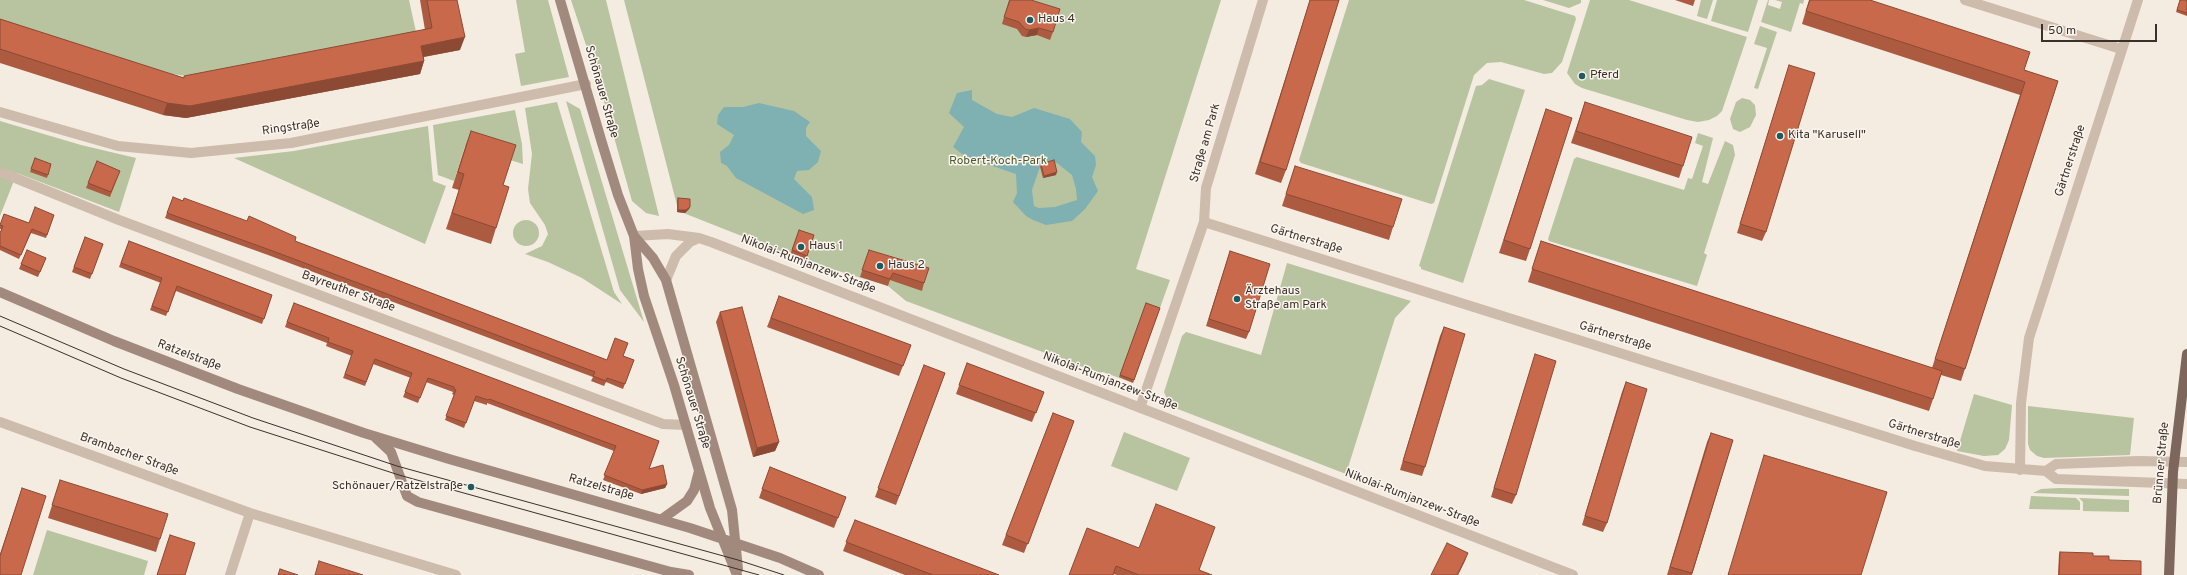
<!DOCTYPE html>
<meta charset="utf-8">
<style>
body{margin:0}
#map{position:relative;width:2187px;height:575px;overflow:hidden;background:#f4ebe1;font-family:Overpass,sans-serif}
canvas{display:block}
.scale{position:absolute;left:2041px;top:24px;width:116px;height:18px;box-sizing:border-box;border:2px solid #3b302b;border-top:0;padding-left:5px;font-size:12px;line-height:14px;white-space:nowrap;color:#3b302b;-webkit-text-stroke:3px #fbf5ee;paint-order:stroke}
</style>
<div id="map">
<canvas width="2187" height="575"></canvas>
<div class="scale">50 m</div>
</div>
<script>
const ctx = document.querySelector('canvas').getContext('2d');
ctx.lineJoin = 'round';
function fillPath(path, color) { ctx.fillStyle = color; ctx.fill(path, 'evenodd'); }
const poly = rows => new Path2D(rows.map(r => 'M' + r).join(''));
function trace(path, color, width, dash) { ctx.strokeStyle = color; ctx.lineWidth = width; ctx.lineCap = dash ? 'butt' : 'round'; ctx.setLineDash(dash || []); ctx.stroke(path); }
function drawText(font, color, halo, rows, align = 'center') {
  ctx.font = font + ' Overpass,sans-serif'; ctx.lineWidth = 3; ctx.setLineDash([]); ctx.textBaseline = 'middle'; ctx.strokeStyle = halo; ctx.fillStyle = color; for (const [text, x, y, turn = 0] of rows) {
    ctx.save(); ctx.translate(x, y); ctx.rotate((+turn || 0) * Math.PI / 180); ctx.textAlign = isNaN(turn) ? turn : align; if (halo) ctx.strokeText(text, 0, 0); ctx.fillText(text, 0, 0); ctx.restore();
  }
}
const green = poly([
 [0,0,409,0,416,32,186,76,172,74,0,20],
 [516,0,548,0,569,77,521,86,515,54,525,52],
 [571,0,606,0,659,216,646,213,632,201,599,84],
 [624,0,1221,0,1136,269,1170,280,1133,383,1103,372,1099,373,906,301,888,286,805,261,681,212,678,209],
 [1349,0,1524,0,1575,16,1576,19,1562,62,1552,73,1544,74,1501,62,1487,63,1474,75,1434,203,1431,204,1301,163,1299,160],
 [1543,0,1581,0,1581,3,1569,8],
 [1590,0,1629,0,1747,37,1722,111,1717,116,1709,120,1698,122,1687,120,1582,88,1575,84,1567,73],
 [1701,0,1713,0,1707,19,1697,16],
 [1717,0,1758,0,1748,32,1711,21],
 [1768,0,1769,0,1768,5,1780,9,1782,2,1775,0,1804,0,1803,4,1800,3,1791,32,1761,22],
 [1760,26,1777,32,1758,89,1754,88,1767,48,1754,44],
 [1489,79,1525,90,1463,283,1421,269,1421,267,1419,266,1476,86,1482,85],
 [1742,98,1750,100,1755,105,1756,115,1750,127,1740,132,1733,129,1730,119,1736,102],
 [566,101,580,109,644,322,620,290],
 [557,102,614,292,622,304,582,278,548,262,525,254,542,246,548,234,545,225,530,203,528,189,532,154,525,108],
 [515,110,522,144,523,164,465,146,454,181,438,175,433,125],
 [0,121,81,145,136,158,119,212,17,173,0,216],
 [428,126,433,181,446,186,425,244,234,158,294,151],
 [1698,133,1713,138,1702,182,1708,184,1725,141,1733,145,1735,155,1704,253,1707,255,1697,286,1549,241,1548,239,1574,159,1577,157,1684,190,1688,178,1692,179,1703,146,1695,143],
 '513 233a13 13 0 1 1 26 0a13 13 0 1 1-26 0Z',
 [1287,263,1411,301,1395,318,1346,474,1170,406,1164,392,1182,336,1186,332,1261,355],
 [1974,394,2012,405,2009,440,2005,449,1998,455,1984,456,1957,451],
 [2028,406,2134,418,2130,455,2044,458,2037,456,2030,450,2028,444],
 [1124,432,1190,458,1177,491,1111,466],
 [2059,488,2129,489,2129,496,2033,493,2041,489],
 [2031,496,2076,498,2080,502,2080,510,2029,509],
 [2079,498,2129,500,2129,512,2083,511,2083,502],
 [47,530,148,561,144,575,33,575]
]);
const water = poly([
 [972,90,972,100,997,114,1012,117,1034,108,1070,119,1082,132,1081,142,1095,156,1096,165,1092,177,1098,191,1085,209,1072,221,1046,225,1033,220,1026,216,1013,202,1017,193,1016,174,966,157,953,147,964,127,949,113,957,93],
 [1057,163,1072,175,1076,189,1077,200,1055,207,1039,208,1034,206,1032,190,1040,167],
 [759,103,794,111,810,122,806,128,806,136,821,151,818,162,809,170,797,171,794,179,812,197,814,210,803,214,736,178,727,166,721,163,720,152,729,145,734,135,717,124,718,115,724,107,743,107]
]);
const minor = poly([
 [1965,0,2121,49],
 [0,112,118,146,191,153,291,143,586,84],
 [3,173,119,220,663,424,686,425],
 [1204,222,1915,446,1985,466,2046,471,2056,464,2138,461,2187,462],
 [634,236,668,234,699,238,711,242,1573,575],
 [666,280,676,256,690,242,699,238],
 [1140,408,1204,222,1206,188,1263,0],
 [0,422,250,513,456,575],
 [2020,470,2021,403,2029,338,2138,0],
 [2046,471,2056,479,2187,484],
 [230,575,250,513]
]);
const secondary = poly([
 [560,0,602,143,618,195,634,236,638,269,644,296,674,385,710,508,737,575],
 [634,236,653,258,666,280,732,510,738,569],
 [0,292,114,341,238,389,364,433,449,459,690,528,780,558,819,575],
 [376,438,391,452,407,496,418,502,671,572,689,575],
 [662,519,687,501,694,490,699,471]
]);
const primary = poly([
 [2169,575,2173,472,2187,354]
]);
const tram = poly([
 [0,316,124,369,253,418,397,466,738,560,784,575],
 [0,326,121,378,250,427,399,475,759,575]
]);
const wall = poly([
 [420,0,457,0,460,50,424,57,424,61,420,74,186,118,163,115,0,63,0,19,183,78,425,30],
 [1009,0,1053,32,1050,40,1037,35,1026,37,1022,36,1017,29,1002,24],
 [1310,0,1339,0,1286,170,1281,183,1255,174],
 [1675,0,1695,0,1693,6],
 [1809,0,1870,0,2024,70,2058,81,1961,381,1941,375,1929,411,1528,282,1541,241,1932,368,2020,95,1802,24],
 [2180,0,2187,0,2187,16,2176,12],
 [1789,65,1766,232,1762,241,1737,233],
 [1585,102,1683,166,1679,178,1571,143],
 [1546,109,1530,249,1526,261,1499,253],
 [471,131,503,185,496,228,491,244,446,229,459,190,452,188,465,147],
 [35,158,51,164,47,178,30,172],
 [97,161,120,171,110,197,86,188],
 [1041,164,1056,175,1043,178,1040,167],
 [1295,166,1393,227,1389,240,1282,206],
 [173,197,295,241,607,360,623,356,634,360,623,389,606,382,604,386,591,381,593,377,268,255,165,218],
 [678,198,690,207,689,209,685,213,677,212,677,200],
 [4,214,29,223,54,215,46,238,31,233,19,259,0,250,0,233,2,229,0,229,0,226],
 [799,230,814,235,805,261,790,255],
 [85,237,103,244,90,279,72,272],
 [129,241,272,295,262,324,176,291,166,316,150,310,161,283,119,267],
 [27,250,46,258,38,277,19,269],
 [869,250,924,283,922,291,890,280,888,286,860,277],
 [1230,251,1249,332,1246,339,1206,326],
 [779,296,911,345,899,376,767,327],
 [294,303,659,441,649,469,667,484,665,488,641,494,603,480,614,451,487,403,487,405,474,401,464,428,445,420,454,395,452,394,453,392,426,382,418,403,403,397,411,378,373,364,365,386,343,378,352,356,326,346,327,343,285,327],
 [1146,303,1160,308,1133,383,1119,377],
 [720,312,779,442,775,451,753,457,716,322],
 [1444,327,1425,467,1422,476,1400,470,1440,336],
 [1535,354,1516,495,1512,504,1491,497],
 [967,363,1044,392,1032,422,956,394],
 [924,365,945,373,896,505,875,497],
 [1626,382,1607,523,1603,532,1582,525,1622,392],
 [1053,413,1074,421,1024,553,1002,545],
 [1711,433,1733,440,1692,575,1667,575,1707,442],
 [770,467,846,497,834,528,759,498],
 [60,480,160,539,156,552,48,518],
 [22,488,0,575,0,554],
 [855,520,999,575,905,575,843,551],
 [170,535,185,575,157,575],
 [1139,548,1199,570,1212,575,1117,575,1113,574,1069,575],
 [2060,552,2109,560,2141,575,2058,575,2059,554]
]);
const shadedWall = poly([
 [1039,28,1037,35,1026,37,1029,30],
 [465,37,460,50,417,58,421,46],
 [424,61,420,74,186,118,163,115,167,103],
 [1057,172,1056,175,1043,178,1044,176],
 [690,207,689,209,685,213,677,212,678,210],
 [779,442,775,451,753,457,757,448],
 [667,484,665,488,641,494,642,490],
 [1468,553,1465,561,1458,575,1457,575]
]);
const building = poly([
 [427,0,457,0,465,37,421,46,424,61,190,106,167,103,0,49,0,19,184,78,184,76,432,28,427,0],
 [1010,0,1031,0,1060,9,1053,32,1039,28,1029,30,1025,29,1019,22,1004,17,1010,0],
 [1310,0,1339,0,1286,170,1260,162,1310,0],
 [1810,0,1870,0,2030,52,2024,70,2058,81,1965,369,1935,359,2025,82,1806,11,1810,0],
 [2180,0,2187,0,2187,13,2177,10,2180,0],
 [1789,65,1815,73,1766,232,1740,224,1789,65],
 [1585,102,1692,137,1683,166,1576,131,1585,102],
 [1546,109,1572,118,1530,249,1504,240,1546,109],
 [471,131,516,145,503,185,509,187,496,228,452,213,464,174,458,172,471,131],
 [35,158,51,164,48,175,31,169,35,158],
 [1054,160,1057,172,1044,176,1041,164,1054,160],
 [97,161,120,171,111,192,88,183,97,161],
 [1295,166,1402,199,1393,227,1286,194,1295,166],
 [173,197,183,201,184,198,247,221,249,216,296,237,295,241,607,360,615,338,628,343,623,356,634,360,625,384,607,378,606,381,593,376,595,372,270,250,167,213,173,197],
 [678,198,690,199,690,207,686,210,678,210,678,198],
 [35,207,54,215,47,235,32,229,21,255,0,246,0,233,3,226,0,225,4,214,29,223,35,207],
 [799,230,814,235,807,256,792,250,799,230],
 [85,237,103,244,92,274,74,267,85,237],
 [129,241,272,295,264,319,177,286,168,312,152,306,162,278,121,263,129,241],
 [1541,241,1942,371,1933,399,1532,269,1541,241],
 [27,250,46,258,40,272,21,264,27,250],
 [869,250,929,268,924,283,893,273,890,279,862,270,869,250],
 [1230,251,1270,264,1249,332,1209,319,1230,251],
 [779,296,911,345,903,366,771,318,779,296],
 [294,303,659,441,649,469,663,465,667,484,642,490,604,475,616,446,489,399,488,400,476,396,466,423,446,416,456,390,454,389,454,387,428,378,420,398,405,392,412,373,375,359,366,382,345,374,353,351,328,342,329,338,287,322,294,303],
 [1146,303,1160,308,1134,380,1120,375,1146,303],
 [742,307,779,442,757,448,720,312,742,307],
 [1444,327,1465,334,1425,467,1403,461,1444,327],
 [1535,354,1556,361,1516,495,1494,488,1535,354],
 [967,363,1044,392,1036,413,959,385,967,363],
 [924,365,945,373,899,496,878,488,924,365],
 [1626,382,1647,389,1607,523,1585,516,1626,382],
 [1053,413,1074,421,1028,544,1006,535,1053,413],
 [1711,433,1733,440,1692,573,1670,567,1711,433],
 [1764,455,1887,492,1861,575,1728,575,1764,455],
 [770,467,846,497,838,518,762,489,770,467],
 [60,480,168,514,160,539,52,505,60,480],
 [22,488,46,496,21,575,0,575,0,556,22,488],
 [1156,504,1215,527,1199,570,1212,575,1139,575,1116,566,1113,575,1069,575,1087,528,1139,548,1156,504],
 [855,520,999,575,933,575,846,542,855,520],
 [170,535,195,543,185,575,157,575,170,535],
 [1447,543,1468,553,1457,575,1431,575,1447,543],
 [2060,552,2093,553,2093,556,2109,556,2109,560,2141,561,2141,575,2059,575,2060,552],
 [319,561,363,575,315,575,319,561],
 [280,569,298,575,278,575,280,569]
]);
const markers = [
 [1030,20,4,"#1f5a5e"],
 [1582,76,4,"#1f5a5e"],
 [1780,136,4,"#1f5a5e"],
 [801,247,4,"#1f5a5e"],
 [880,266,4,"#1f5a5e"],
 [1237,299,4,"#1f5a5e"],
 [471,487,4,"#1f5a5e"]
];
const poiNames = [
 ["Haus 4",1038,20],
 ["Pferd",1590,76],
 ["Kita \"Karusell\"",1788,136],
 ["Haus 1",809,247],
 ["Haus 2",888,266],
 ["Ärztehaus",1245,292],
 ["Straße am Park",1245,306],
 ["Schönauer/Ratzelstraße",463,487,"right"]
];
const streetNames = [
 ["Schönauer Straße",601,92,74],
 ["Ringstraße",291,128,-8],
 ["Straße am Park",1206,143,-74],
 ["Gärtnerstraße",2071,161,-72],
 ["Gärtnerstraße",1306,240,17],
 ["Nikolai-Rumjanzew-Straße",808,265,21],
 ["Bayreuther Straße",348,292,20],
 ["Gärtnerstraße",1615,337,17],
 ["Ratzelstraße",189,356,21],
 ["Nikolai-Rumjanzew-Straße",1110,382,21],
 ["Schönauer Straße",692,403,73],
 ["Gärtnerstraße",1924,435,17],
 ["Brambacher Straße",129,455,20],
 ["Brünner Straße",2162,463,-85],
 ["Ratzelstraße",601,488,16],
 ["Nikolai-Rumjanzew-Straße",1412,499,21]
];
const parkNames = [
 ["Robert-Koch-Park",998,162]
];
fillPath(green, '#b8c4a0');
fillPath(water, '#7fb0b2');
trace(minor, '#cdbbac', 10);
trace(secondary, '#a18a7d', 10);
trace(primary, '#7d675c', 10);
trace(tram, '#3b302b', 1);
fillPath(wall, '#ac5a40');
fillPath(shadedWall, '#8c4a34');
fillPath(building, '#c8694b');
trace(building, '#8c4a34', 1);
for (const [x, y, r, color] of markers) { const dot = new Path2D(); dot.arc(x, y, r, 0, 2 * Math.PI); ctx.fillStyle = color; ctx.fill(dot); trace(dot, '#fbf5ee', 1.5); }
drawText('12px', '#3b302b', '#fbf5ee', poiNames, 'left');
drawText('12px', '#3b302b', '#fbf5ee', streetNames);
drawText('12px', '#4a5a2e', '#fbf5ee', parkNames);
</script>
